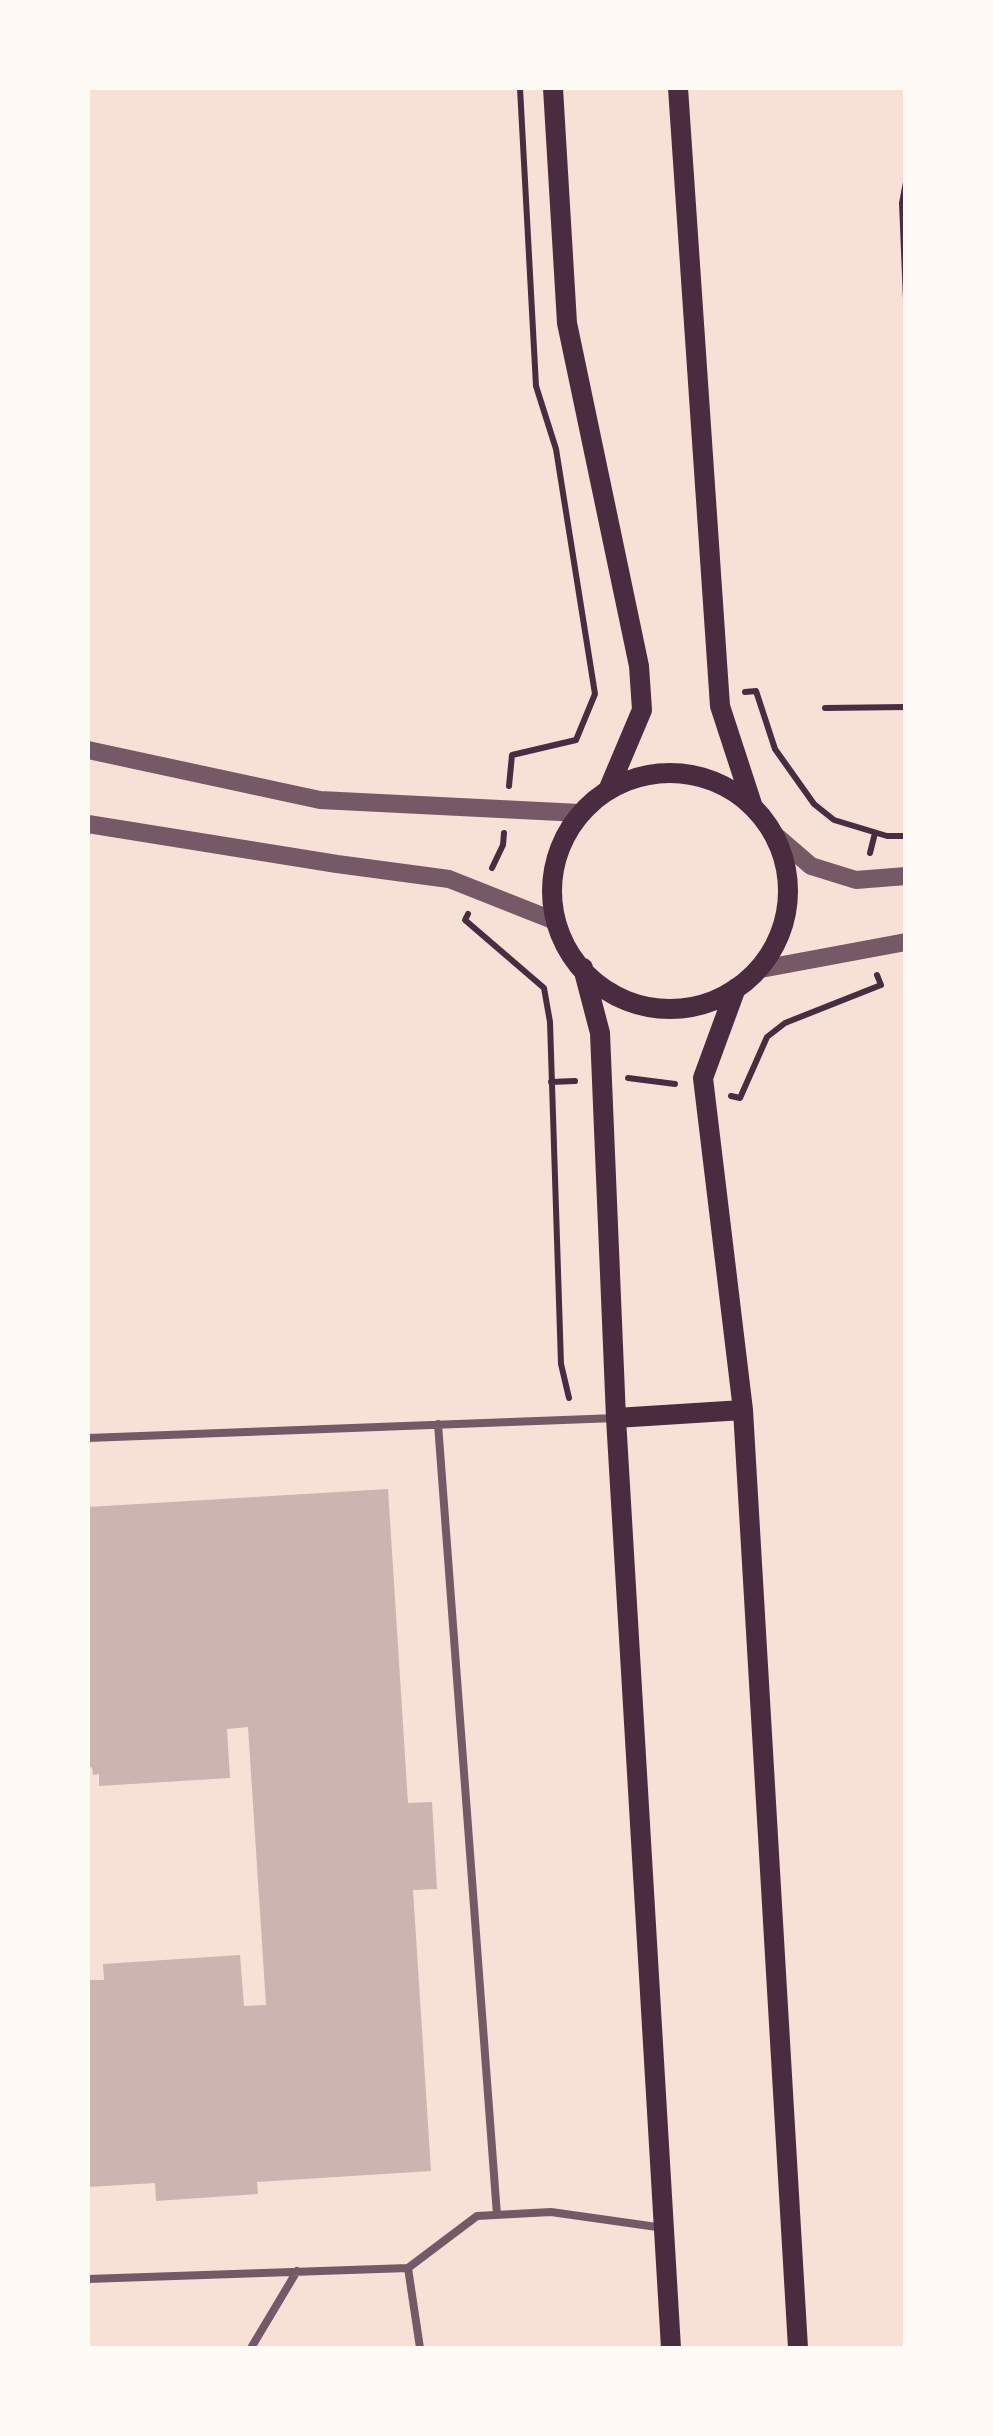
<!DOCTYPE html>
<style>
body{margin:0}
#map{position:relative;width:993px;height:2436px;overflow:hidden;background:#f7e1d7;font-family:"Fira Sans",sans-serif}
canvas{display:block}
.frame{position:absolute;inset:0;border:90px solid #fffaf5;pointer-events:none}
</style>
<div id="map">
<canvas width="993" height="2436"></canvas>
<div class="frame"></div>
</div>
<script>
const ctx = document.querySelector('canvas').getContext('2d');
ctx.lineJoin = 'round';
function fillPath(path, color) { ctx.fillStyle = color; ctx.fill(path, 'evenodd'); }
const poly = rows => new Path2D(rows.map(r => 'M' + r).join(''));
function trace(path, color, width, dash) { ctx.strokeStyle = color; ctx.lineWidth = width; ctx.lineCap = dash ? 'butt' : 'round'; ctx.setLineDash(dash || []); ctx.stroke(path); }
const building = poly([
 [388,1489,408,1803,432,1802,437,1889,413,1890,431,2171,257,2182,258,2194,156,2201,155,2183,88,2187,88,1980,104,1980,103,1964,240,1955,244,2006,266,2005,248,1727,227,1729,230,1778,99,1786,99,1774,93,1775,92,1767,88,1768,88,1507]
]);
const path = poly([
 [906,182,902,203,906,300],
 [745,692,756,691,775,749,814,804,834,820,887,836,906,836],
 [825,708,906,707],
 [509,786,512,755,576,740,595,694,556,449,536,386,520,88],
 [870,853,875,833],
 [492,868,503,845,504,833],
 [468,914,465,920,544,988,550,1022,561,1364,569,1398],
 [628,1078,675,1084],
 [551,1082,575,1081],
 [731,1096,740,1098,767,1037,785,1023,881,985,877,975]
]);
const service = poly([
 [438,1424,497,2215],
 [88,1438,616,1418],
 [408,2268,420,2348],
 [88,2279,408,2268,477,2216,551,2212,664,2228],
 [251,2348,297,2271]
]);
const tertiary = poly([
 [88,750,320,800,580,813],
 [88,824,337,864,449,879,555,921],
 [775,835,811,866,856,880,906,876],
 [761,969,906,942]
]);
const secondary = poly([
 [553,88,567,323,639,666,642,710,609,788],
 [678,88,720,706,752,804],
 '552 891a118 118 0 1 1 236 0a118 118 0 1 1-236 0Z',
 [583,968,600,1033,616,1418,671,2348],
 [736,988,703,1078,743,1410,798,2348],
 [616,1418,743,1410]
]);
fillPath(building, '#ccb4b1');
trace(path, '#4a2c40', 6);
trace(service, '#755966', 8);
trace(tertiary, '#755966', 18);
trace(secondary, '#4a2c40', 20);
</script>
